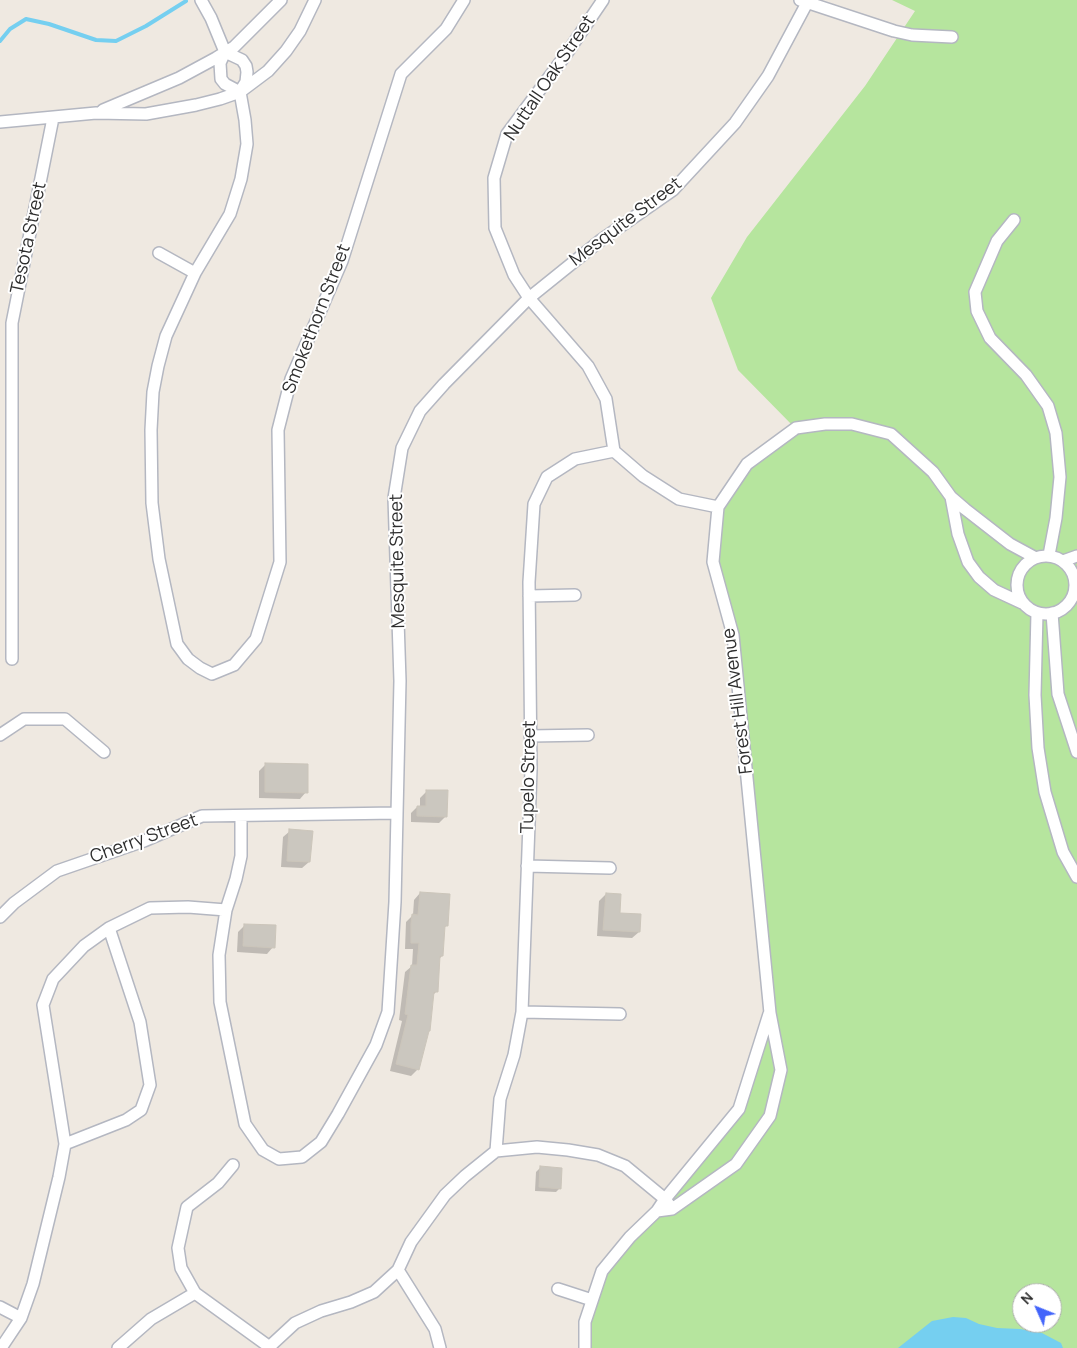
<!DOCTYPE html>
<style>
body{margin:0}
#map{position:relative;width:1077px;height:1348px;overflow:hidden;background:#efe9e1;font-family:Manrope,sans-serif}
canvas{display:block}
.north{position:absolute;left:1012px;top:1283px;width:50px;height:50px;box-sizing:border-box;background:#fff;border:1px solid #ababab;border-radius:50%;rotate:314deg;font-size:14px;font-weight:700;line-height:20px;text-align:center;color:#2e2e2e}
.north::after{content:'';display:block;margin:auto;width:18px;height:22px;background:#4264fb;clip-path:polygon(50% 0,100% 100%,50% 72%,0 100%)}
</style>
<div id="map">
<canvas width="1077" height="1348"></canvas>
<div class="north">N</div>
</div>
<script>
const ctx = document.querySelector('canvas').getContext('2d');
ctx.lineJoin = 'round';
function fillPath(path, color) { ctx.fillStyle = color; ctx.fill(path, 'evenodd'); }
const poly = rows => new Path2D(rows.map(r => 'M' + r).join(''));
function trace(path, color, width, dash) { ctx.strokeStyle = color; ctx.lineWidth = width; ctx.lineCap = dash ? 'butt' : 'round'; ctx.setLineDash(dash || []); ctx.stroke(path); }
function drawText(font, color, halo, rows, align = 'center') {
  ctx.font = font + ' Manrope,sans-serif'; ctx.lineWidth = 4; ctx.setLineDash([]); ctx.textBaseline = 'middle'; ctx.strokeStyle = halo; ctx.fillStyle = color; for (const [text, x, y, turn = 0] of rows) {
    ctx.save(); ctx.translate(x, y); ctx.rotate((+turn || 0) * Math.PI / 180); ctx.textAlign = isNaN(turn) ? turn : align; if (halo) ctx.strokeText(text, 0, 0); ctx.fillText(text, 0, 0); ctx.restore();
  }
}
const green = poly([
 [892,0,1077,0,1077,1348,585,1348,602,1271,739,1109,770,1013,733,636,713,562,718,507,747,464,795,428,738,370,711,298,747,237,865,86,915,11],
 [1022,1293,1052,1293,1052,1323,1022,1323]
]);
const water = poly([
 [953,1317,966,1318,979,1324,997,1328,1020,1329,1042,1333,1061,1343,1063,1348,898,1348,932,1321]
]);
const shadow = poly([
 [266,764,306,792,300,799,259,798,259,771],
 [427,791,446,816,439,823,411,822,411,813,417,807,420,807,420,798],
 [290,831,309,862,302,868,281,867,283,837],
 [420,893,446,926,444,928,442,956,439,959,436,992,432,996,429,1031,427,1033,418,1069,411,1076,390,1071,402,1021,399,1020,405,972,412,966,413,949,405,949,406,922,413,915,414,900],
 [606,894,619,914,639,932,632,938,597,936,599,901],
 [245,925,273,947,267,954,237,952,238,932],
 [540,1168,560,1188,556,1192,535,1191,536,1172]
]);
const stream = poly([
 [0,41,10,29,26,19,49,24,96,40,116,41,146,26,186,1]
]);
const building = poly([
 [265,763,308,764,308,793,265,792,265,763],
 [426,790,448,790,447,817,417,816,417,806,426,806,426,790],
 [289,829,313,831,310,862,287,861,289,829],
 [420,892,450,894,448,926,445,926,443,956,440,956,438,992,434,992,430,1031,429,1031,419,1070,396,1064,408,1015,405,1014,411,965,417,965,419,943,411,943,411,924,412,914,418,915,420,892],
 [606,893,621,894,620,913,641,914,640,932,603,930,606,893],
 [244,924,276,925,275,948,243,946,244,924],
 [540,1166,562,1168,561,1189,539,1187,540,1166]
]);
const minor = poly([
 [201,0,211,18,225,52],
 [603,0,567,53,507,134,494,178,495,228,514,275,529,298,588,366,606,399,614,451,643,476,679,499,718,507],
 [800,0,894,31,912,35,952,37],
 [225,52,242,60,246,66,247,72,246,82,241,90],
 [225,52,220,63,221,79,225,84,240,92],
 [240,92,245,120,247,144,241,179,230,214,195,273,166,336,158,366,153,392,151,430,152,503,159,559,177,644,188,659,200,668,212,674,234,665,256,639,280,562,278,430,291,379,342,261,401,74,446,29,464,0],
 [103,110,179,78,216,58,234,47,281,0],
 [0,122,96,113,146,114,196,105,220,99,240,92,268,71,286,51,300,31,315,0],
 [1014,220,997,241,975,292,977,311,990,338,1026,375,1048,406,1056,433,1060,477,1056,518,1049,555],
 [159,253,195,273],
 [951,497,958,534,968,562,979,577,994,590,1022,603],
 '1017 585a29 29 0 1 1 58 0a29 29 0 1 1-58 0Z',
 [1063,561,1077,556],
 [529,596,575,595],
 [1037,613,1035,695,1038,748,1045,792,1063,852,1077,877],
 [1052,613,1058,694,1077,752],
 [12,659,12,323,53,118],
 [0,735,24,719,65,719,104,752],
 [530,736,588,735],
 [241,816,241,856,236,879,226,910,219,955,220,1002,245,1124,263,1150,279,1159,302,1157,321,1142,338,1114,376,1045,388,1012,395,902,400,681,394,498,402,448,420,411,444,384,529,298,601,240,673,190,735,123,768,76,807,3],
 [527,866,610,868],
 [0,917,14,903,57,871,144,841,202,816,396,813],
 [522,1012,620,1014],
 [65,1144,126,1120,141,1110,150,1085,140,1022,109,928],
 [496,1151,500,1099,514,1055,522,1012,531,770,529,582,534,504,547,477,575,459,614,451],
 [233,1165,218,1183,187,1207,178,1248,181,1268,195,1293,271,1348],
 [657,1211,672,1209,736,1164,770,1116,781,1070,770,1013,733,635,713,562,718,507,747,464,796,428,825,424,852,424,891,434,933,472,951,497,965,509,1010,544,1034,557],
 [398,1270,435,1329,440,1348],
 [558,1289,592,1300],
 [0,1307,21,1318],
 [1,1348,21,1318,33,1284,59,1177,65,1144,43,1005,53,979,84,946,109,928,150,908,188,907,226,910],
 [118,1348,151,1319,195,1293],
 [268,1348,295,1323,321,1311,351,1302,374,1292,398,1270,411,1242,445,1195,465,1176,496,1151,537,1147,568,1150,598,1155,625,1166,665,1199,672,1209],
 [585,1348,585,1322,602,1271,630,1237,657,1211,665,1199,739,1109,769,1014]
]);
const streetNames = [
 ["Nuttall Oak Street",550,78,-56],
 ["Mesquite Street",626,222,-37],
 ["Tesota Street",29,238,-78],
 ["Smokethorn Street",317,319,-69],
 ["Mesquite Street",398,561,-91],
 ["Forest Hill Avenue",738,701,-97],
 ["Tupelo Street",529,777,-89],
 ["Cherry Street",144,839,-20]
];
fillPath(green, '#b6e59e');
fillPath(water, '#75cff0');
fillPath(shadow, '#0003');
trace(stream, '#75cff0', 4);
fillPath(building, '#cbc7bf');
trace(building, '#cbc5ba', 1);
trace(minor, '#b4b7c1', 14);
trace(minor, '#fff', 11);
drawText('18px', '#2e2e2e', '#fff', streetNames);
</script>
